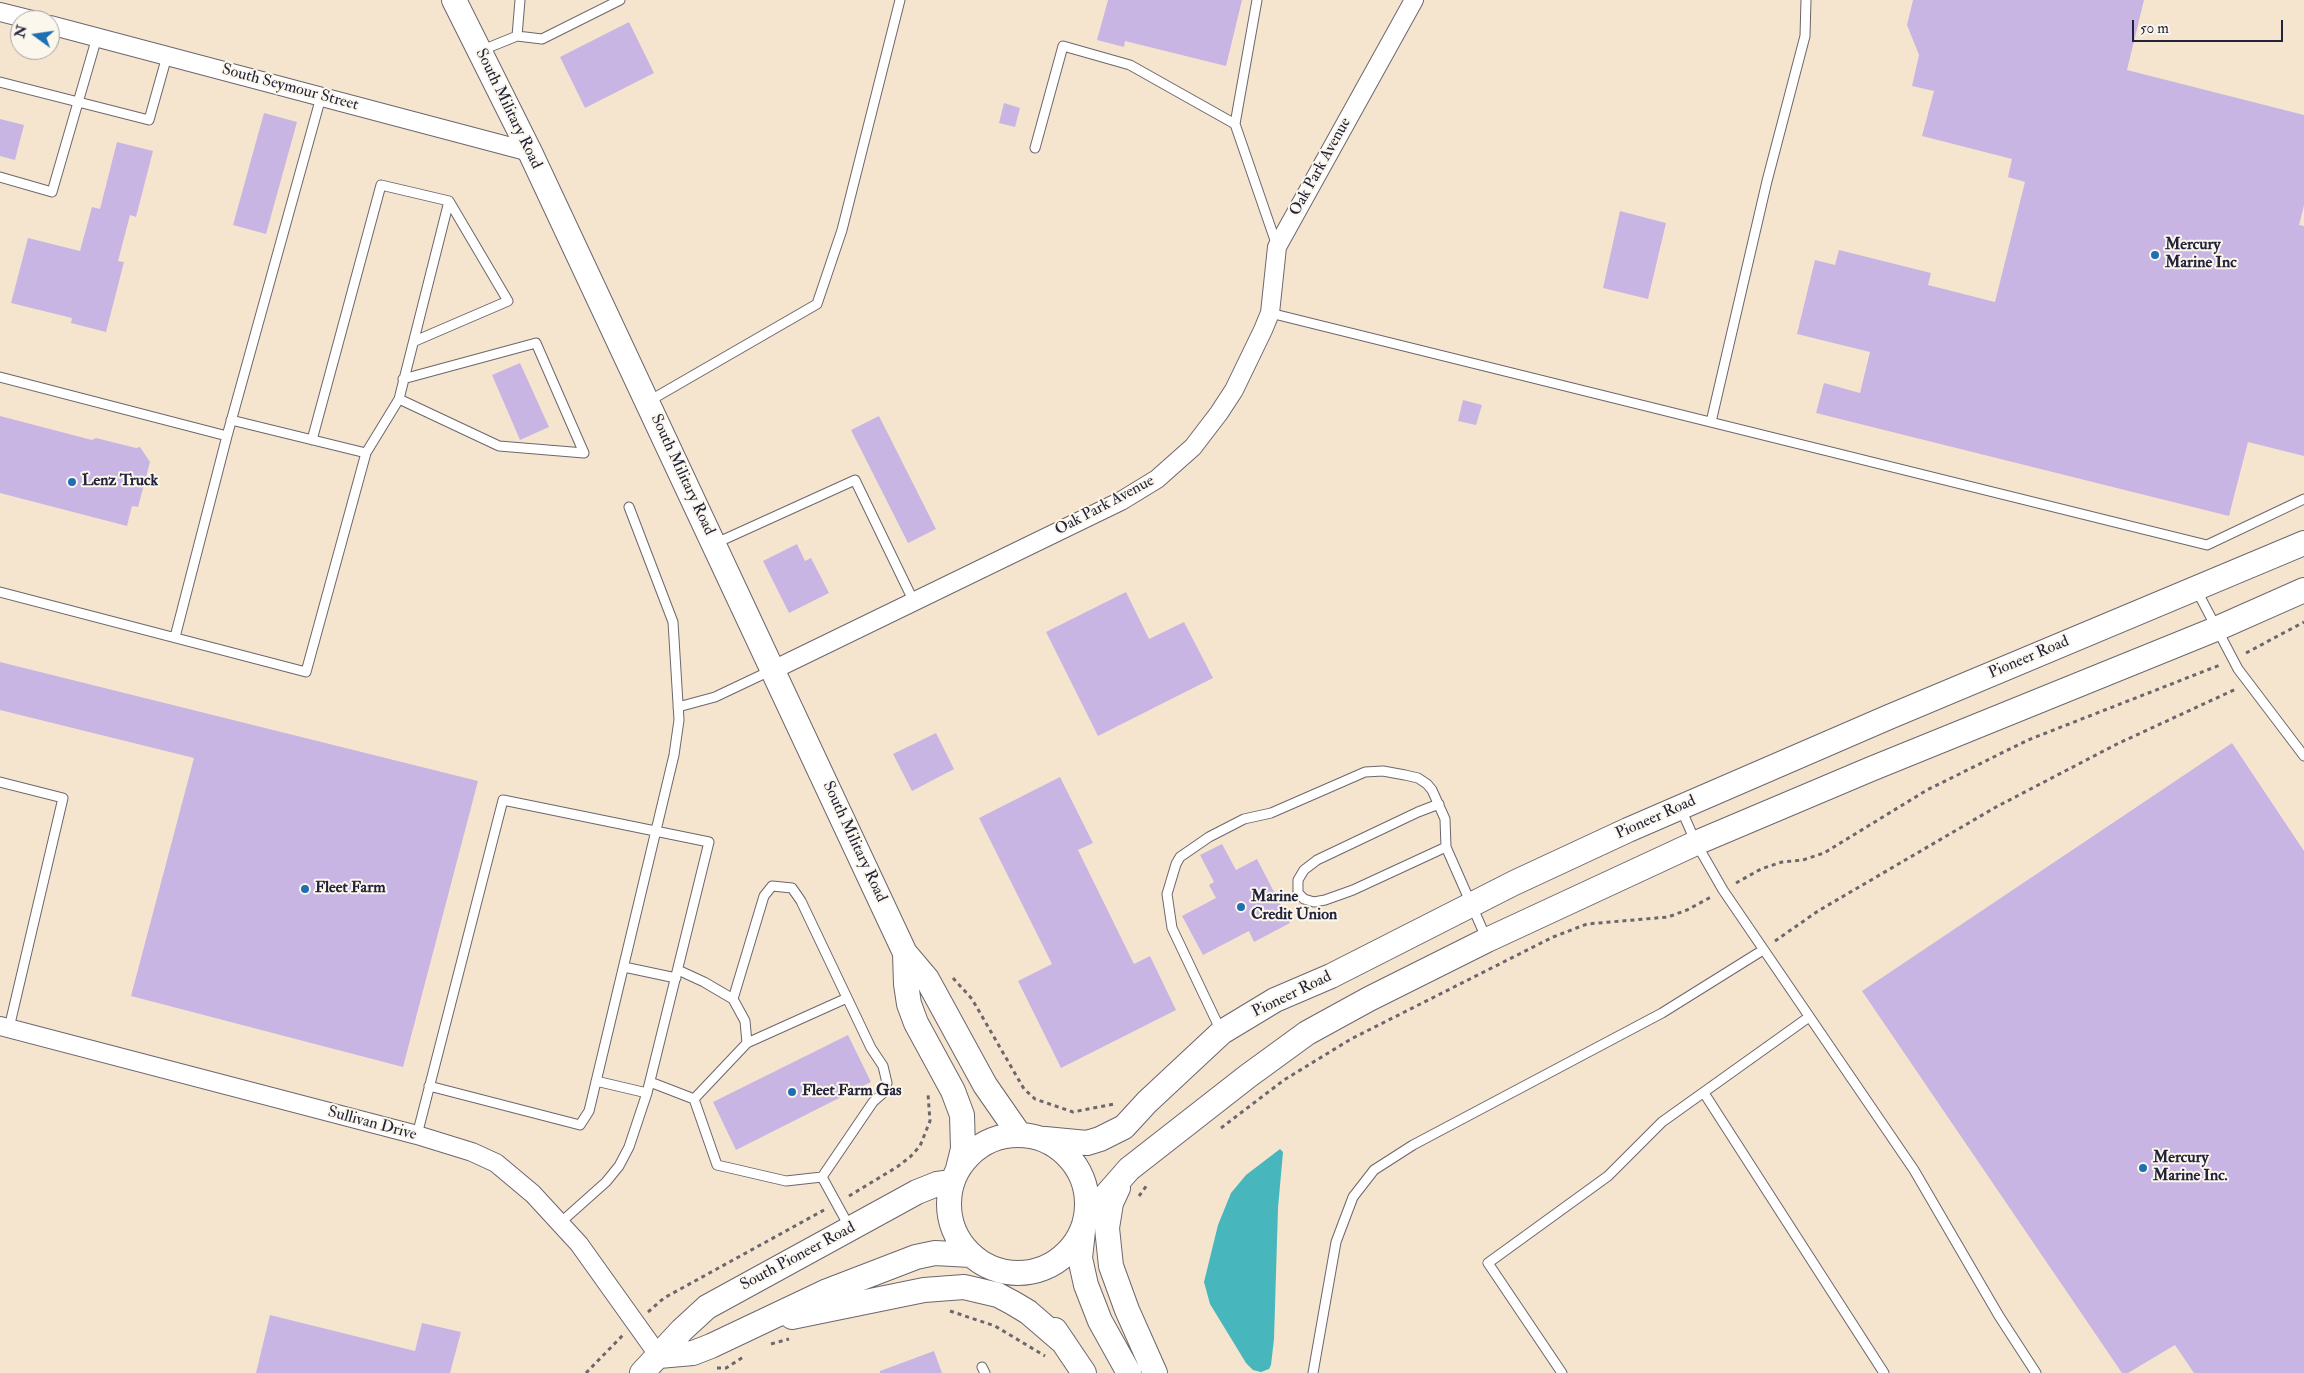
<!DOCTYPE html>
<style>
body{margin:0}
#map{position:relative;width:2304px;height:1373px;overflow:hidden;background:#f6e5ce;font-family:"IM FELL Double Pica",serif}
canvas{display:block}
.north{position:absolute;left:10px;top:10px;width:50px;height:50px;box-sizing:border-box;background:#fbf7ec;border:1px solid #a4a2a5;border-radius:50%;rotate:284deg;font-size:14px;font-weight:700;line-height:20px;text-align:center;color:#22223b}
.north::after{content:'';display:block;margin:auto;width:18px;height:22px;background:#1f6fb2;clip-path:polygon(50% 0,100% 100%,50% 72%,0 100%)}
.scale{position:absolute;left:2132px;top:20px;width:151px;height:22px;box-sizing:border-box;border:2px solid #22223b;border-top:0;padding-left:6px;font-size:15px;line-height:18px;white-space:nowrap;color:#22223b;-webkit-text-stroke:4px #fbf7ec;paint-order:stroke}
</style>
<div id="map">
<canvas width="2304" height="1373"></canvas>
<div class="north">N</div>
<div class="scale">50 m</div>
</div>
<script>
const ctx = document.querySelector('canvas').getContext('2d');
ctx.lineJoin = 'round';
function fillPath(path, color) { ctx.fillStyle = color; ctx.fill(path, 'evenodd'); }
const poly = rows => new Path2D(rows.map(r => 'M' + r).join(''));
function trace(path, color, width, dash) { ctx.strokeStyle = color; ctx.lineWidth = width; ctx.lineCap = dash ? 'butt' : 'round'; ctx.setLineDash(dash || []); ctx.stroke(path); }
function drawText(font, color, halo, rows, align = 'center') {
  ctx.font = font + ' "IM FELL Double Pica",serif'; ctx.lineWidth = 4; ctx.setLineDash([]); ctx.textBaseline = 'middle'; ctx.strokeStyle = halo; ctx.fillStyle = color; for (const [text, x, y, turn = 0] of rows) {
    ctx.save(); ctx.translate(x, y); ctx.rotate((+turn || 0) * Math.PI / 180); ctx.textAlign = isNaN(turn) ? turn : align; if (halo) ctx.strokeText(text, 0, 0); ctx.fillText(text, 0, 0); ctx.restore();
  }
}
const water = poly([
 [1280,1149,1283,1152,1278,1208,1274,1339,1271,1365,1269,1369,1261,1372,1253,1370,1246,1363,1210,1304,1204,1282,1218,1225,1231,1193,1246,1175]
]);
const building = poly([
 [1108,0,1242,0,1226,66,1125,41,1124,47,1097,40],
 [1913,0,2144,0,2127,70,2304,115,2304,205,2299,225,2304,226,2304,456,2248,442,2229,516,1816,413,1824,383,1860,393,1870,352,1797,334,1815,260,1835,265,1839,250,1931,273,1928,285,1995,302,2025,182,2008,177,2012,159,1922,136,1934,91,1912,86,1919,55,1907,25],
 [629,22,654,73,585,108,560,57],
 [1004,103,1020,108,1015,127,999,123],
 [264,113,297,122,266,234,233,225],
 [0,119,24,125,15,160,0,156],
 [117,142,153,151,136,217,130,215,118,261,124,262,106,332,71,323,72,318,11,303,28,238,80,251,92,207,100,209],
 [1620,211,1666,223,1648,299,1603,288],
 [520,363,549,427,520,440,492,375],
 [1463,400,1482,405,1476,425,1458,421],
 [0,416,92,440,96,438,136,448,140,447,150,462,138,507,132,506,127,526,0,493],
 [879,416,936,529,908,543,851,430],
 [797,544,805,561,811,558,829,593,789,613,763,561],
 [1126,592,1149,639,1184,622,1213,678,1098,736,1046,632],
 [0,662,478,781,403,1067,131,996,194,758,0,710],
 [936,733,954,769,912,791,893,754],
 [2232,743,2304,851,2304,1373,2194,1373,2175,1345,2128,1373,2122,1373,1862,991],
 [1060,777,1093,843,1078,850,1134,964,1150,956,1176,1010,1061,1068,1018,981,1052,964,979,818],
 [1222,844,1236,870,1257,859,1290,923,1254,942,1249,931,1203,955,1182,916,1216,898,1209,885,1214,882,1200,855],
 [848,1035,871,1082,736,1150,713,1102],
 [270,1315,415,1351,422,1323,461,1332,450,1373,256,1373],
 [934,1351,942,1373,880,1373,880,1371]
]);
const path = poly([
 [2246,653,2304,622],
 [1736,883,1761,869,1782,862,1803,860,1824,853,1927,790,2028,740,2220,665],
 [1775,941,1818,911,1996,807,2117,744,2236,689],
 [953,978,972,999,1024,1089,1035,1099,1073,1112,1114,1104],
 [1221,1128,1284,1080,1351,1039,1553,937,1587,924,1668,917,1687,910,1711,897],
 [849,1196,897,1167,910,1157,920,1146,930,1121,928,1094],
 [1139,1196,1147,1185],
 [950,1311,995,1326,1045,1356],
 [648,1312,664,1298,824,1210],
 [771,1344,789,1339],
 [717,1368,726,1368,745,1356],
 [586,1373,623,1335]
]);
const lane = poly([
 [517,36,520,0],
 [480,51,517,36,542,39,620,0],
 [0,82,149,120,167,56],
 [1235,124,1257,0],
 [1035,148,1063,46,1130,65,1235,124,1277,246],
 [0,177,52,192,97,37],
 [1270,313,2207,545,2304,499],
 [415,341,508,301,449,201],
 [0,377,227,436,321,97],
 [399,399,499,446,584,453,536,343,403,379],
 [649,401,817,304,842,230,900,0],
 [1711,422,1767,181,1805,36,1806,0],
 [312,440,381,185,449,201,399,399,366,453],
 [714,544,855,480,914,602],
 [2196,589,2238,669,2304,756],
 [0,592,306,672,366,453,231,420],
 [175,637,227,436],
 [678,707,715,697,772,670],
 [0,782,63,798,9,1028],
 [1439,804,1418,812,1317,860,1304,870,1298,880,1298,893,1304,899,1314,902,1325,900,1353,890,1446,847],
 [1681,809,1696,843,1723,890,1914,1170,1999,1316,2036,1373],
 [624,967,676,978],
 [678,970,704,982,733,999,745,1021,747,1043,694,1099],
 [733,999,764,896,772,886,792,888,801,901,871,1048,883,1066,887,1083,882,1094,873,1102,822,1177],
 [1221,1031,1172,928,1167,894,1176,864,1180,857,1209,837,1244,819,1271,813,1365,772,1383,771,1405,775,1418,778,1427,784,1432,790,1445,819,1446,847,1487,940],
 [747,1043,847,998],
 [596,1081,647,1093],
 [650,1082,694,1099,717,1165,786,1181,822,1177,850,1228],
 [429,1086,580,1125,589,1111,674,755,679,720,673,622,629,507],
 [1704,1093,1884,1373],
 [417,1135,503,800,709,842,647,1093,629,1147,619,1166,606,1182,560,1223],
 [982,1367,985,1373],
 [1313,1373,1336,1242,1353,1197,1374,1170,1413,1145,1662,1013,1763,950],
 [1562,1373,1488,1263,1608,1176,1662,1122,1809,1017]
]);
const street = poly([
 [0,12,32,20],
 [50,25,530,152],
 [773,670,1121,501,1157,479,1193,447,1219,413,1234,390,1263,330,1270,313,1277,247,1414,0],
 [0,1026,417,1135,472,1152,496,1163,533,1194,579,1244,659,1356]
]);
const secondary = poly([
 [454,0,530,152,905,953,927,979,985,1085,1019,1134],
 [905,953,906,984,909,1004,916,1023,953,1091,962,1115,963,1149,958,1169],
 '949 1204a69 69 0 1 1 138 0a69 69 0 1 1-138 0Z',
 [1045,1139,1087,1143,1100,1139,1124,1127,1147,1102,1222,1032,1275,1000,1331,976,1514,883,1628,830,1889,717,2304,543],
 [1118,1188,1111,1203,1107,1228,1111,1266,1127,1310,1155,1373],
 [1087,1217,1129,1169,1248,1076,1307,1033,1369,999,1487,940,1696,843,1871,769,2216,629,2304,590],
 [1083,1231,1080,1258,1086,1285,1100,1321,1129,1373],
 [792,1317,924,1290,964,1287,998,1295,1013,1303,1028,1312,1064,1343],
 [1055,1330,1084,1373],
 [659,1356,693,1353,711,1346,825,1292,916,1257,935,1253,971,1255],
 [642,1373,682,1330,707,1307,917,1192,937,1184,952,1182]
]);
const markers = [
 [2155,255,5,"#1f6fb2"],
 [72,482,5,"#1f6fb2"],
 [305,889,5,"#1f6fb2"],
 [1241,907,5,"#1f6fb2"],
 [792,1092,5,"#1f6fb2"],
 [2143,1168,5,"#1f6fb2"]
];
const streetNames = [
 ["South Seymour Street",290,88,15],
 ["South Military Road",508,109,64],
 ["Oak Park Avenue",1321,167,-61],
 ["South Military Road",682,475,65],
 ["Oak Park Avenue",1105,506,-28],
 ["Pioneer Road",2029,658,-23],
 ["Pioneer Road",1656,818,-24],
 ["South Military Road",854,842,65],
 ["Pioneer Road",1292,995,-26],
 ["Sullivan Drive",372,1124,15],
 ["South Pioneer Road",798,1257,-28]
];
const poiNames = [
 ["Mercury",2165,246],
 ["Marine Inc",2165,264],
 ["Lenz Truck",82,482],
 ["Fleet Farm",315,889],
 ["Marine",1251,898],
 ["Credit Union",1251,916],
 ["Fleet Farm Gas",802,1092],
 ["Mercury",2153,1159],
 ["Marine Inc.",2153,1177]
];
fillPath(water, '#47b6bd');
fillPath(building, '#c8b5e4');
trace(lane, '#6c666e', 11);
trace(street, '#6c666e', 20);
trace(secondary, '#6c666e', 26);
trace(path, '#6c666e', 3, [4, 4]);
trace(lane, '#fff', 9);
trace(street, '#fff', 18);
trace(secondary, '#fff', 24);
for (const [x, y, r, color] of markers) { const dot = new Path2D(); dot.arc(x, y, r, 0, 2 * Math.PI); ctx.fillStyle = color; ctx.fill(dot); trace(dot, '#fbf7ec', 2); }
drawText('16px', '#22223b', '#fbf7ec', streetNames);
drawText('bold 16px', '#22223b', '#fbf7ec', poiNames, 'left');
</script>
